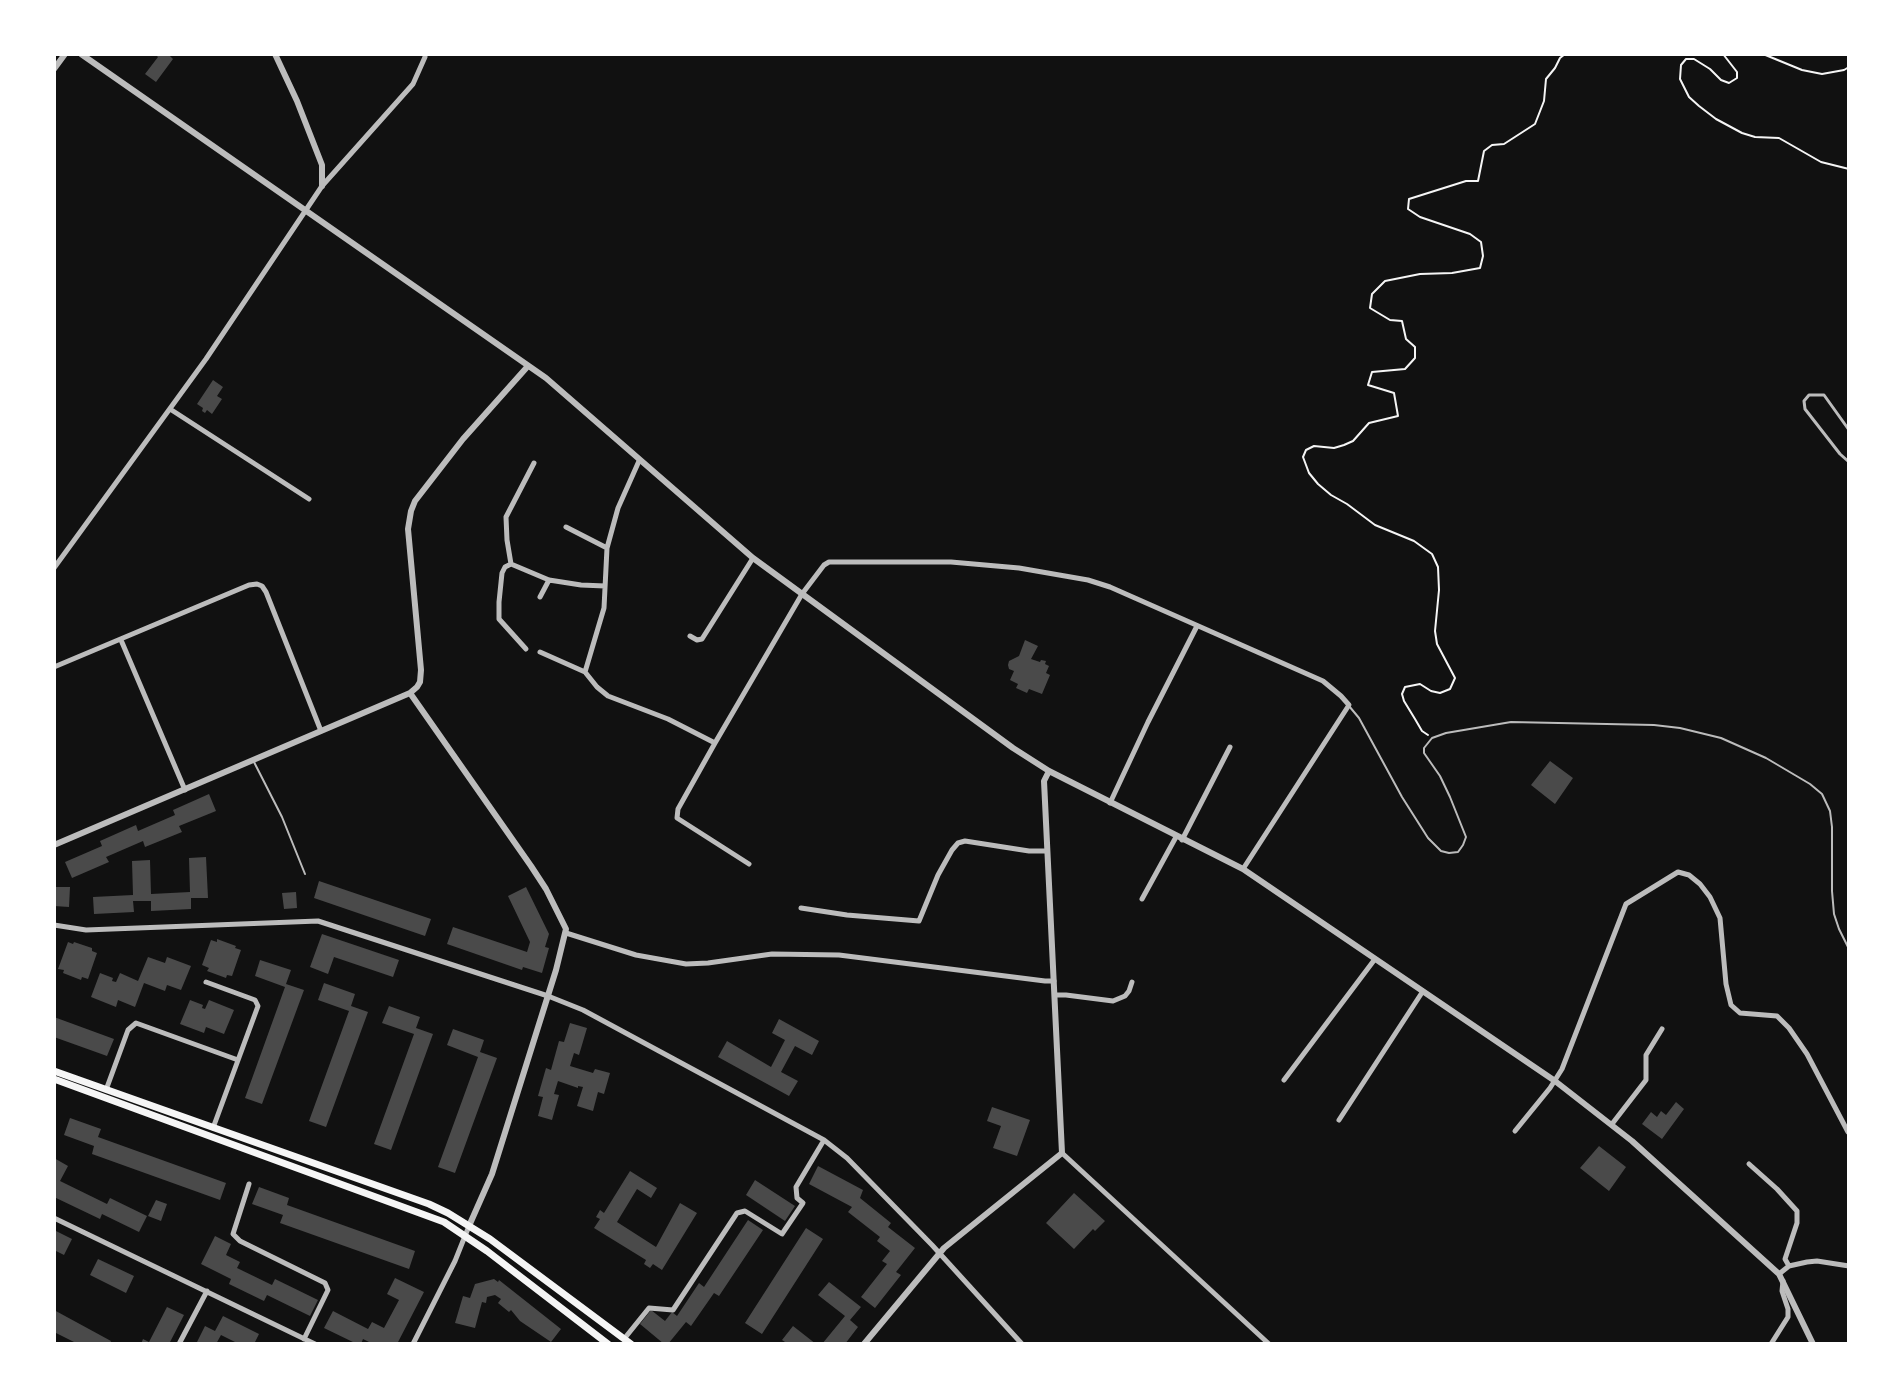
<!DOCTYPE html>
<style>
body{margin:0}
#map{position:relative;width:1903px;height:1398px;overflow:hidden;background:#111;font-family:"Titillium Web",sans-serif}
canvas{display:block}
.frame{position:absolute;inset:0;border:56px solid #fff;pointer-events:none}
</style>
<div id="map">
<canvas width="1903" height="1398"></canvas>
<div class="frame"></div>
</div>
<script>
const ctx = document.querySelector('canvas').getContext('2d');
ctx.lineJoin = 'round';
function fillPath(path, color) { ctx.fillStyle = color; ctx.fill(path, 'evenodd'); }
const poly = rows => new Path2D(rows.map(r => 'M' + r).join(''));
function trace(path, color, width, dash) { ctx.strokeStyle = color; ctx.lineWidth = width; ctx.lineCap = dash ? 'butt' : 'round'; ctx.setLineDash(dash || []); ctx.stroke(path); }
const building = poly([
 [155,54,168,54,173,59,156,82,145,74,158,57],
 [213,380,223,387,217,396,222,399,212,414,207,410,205,413,202,411,203,408,197,404],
 [1025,640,1038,646,1031,659,1040,662,1041,660,1046,661,1045,664,1049,666,1046,673,1050,675,1042,694,1029,689,1027,693,1016,688,1018,684,1010,680,1014,671,1009,669,1008,665,1009,661,1019,656],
 [1550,761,1573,778,1555,804,1531,785],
 [209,794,216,811,179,826,182,832,145,847,143,841,106,857,109,862,72,878,65,862,102,846,100,841,136,825,138,831,175,815,173,810],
 [206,857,208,898,191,898,191,909,151,911,151,901,133,901,134,912,94,914,93,897,133,895,132,861,150,860,151,894,190,892,189,858],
 [319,881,431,919,425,936,314,898],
 [54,887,70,887,69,907,54,906],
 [526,887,549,934,545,947,549,948,542,973,523,967,522,970,447,944,453,927,527,952,530,942,508,896],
 [296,892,297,908,284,909,282,893],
 [322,934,399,960,393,977,334,957,328,974,310,967],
 [217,939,236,946,235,948,241,950,232,976,227,975,226,978,207,971,209,968,202,965,211,940,217,942],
 [68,942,73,944,74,942,92,948,92,951,97,953,88,979,82,977,81,980,63,973,64,970,58,969],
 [148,957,165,963,167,957,191,966,181,990,167,985,165,991,144,983,135,1007,118,1000,116,1007,91,997,100,973,113,978,112,981,116,982,120,973,138,981],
 [260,960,291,970,286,984,304,990,262,1104,245,1098,285,987,255,976],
 [324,983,355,994,351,1006,368,1012,326,1127,309,1121,349,1011,318,1000],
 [190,1000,203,1005,202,1008,205,1009,209,1000,234,1010,224,1034,206,1027,204,1033,180,1024],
 [389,1006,420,1017,416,1028,433,1034,391,1150,374,1144,414,1034,382,1023],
 [54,1017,114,1039,107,1056,54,1037],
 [779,1019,819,1041,812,1055,795,1046,781,1072,798,1081,789,1096,718,1057,727,1041,771,1067,785,1040,772,1033],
 [570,1023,587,1028,579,1055,574,1053,570,1066,593,1073,595,1069,610,1073,604,1094,598,1092,593,1111,577,1106,583,1087,578,1086,578,1088,558,1081,554,1094,559,1095,552,1120,538,1116,543,1097,538,1096,546,1068,551,1070,559,1041,564,1042],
 [453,1029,484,1040,480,1052,497,1058,455,1173,438,1167,478,1057,447,1045],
 [1676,1102,1684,1109,1662,1139,1642,1124,1651,1112,1657,1117,1661,1111,1666,1115],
 [992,1107,1030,1120,1017,1156,993,1148,1001,1126,987,1121],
 [70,1118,101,1129,98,1137,226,1183,220,1200,92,1154,94,1146,64,1135],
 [1599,1146,1626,1167,1609,1191,1580,1168],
 [54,1158,68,1166,60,1181,107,1204,110,1198,147,1216,139,1232,102,1214,100,1219,54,1197],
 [818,1166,863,1190,860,1198,891,1223,888,1227,915,1248,896,1272,901,1275,875,1308,861,1297,887,1264,882,1261,890,1251,877,1241,880,1237,848,1212,852,1207,809,1184],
 [630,1171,657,1188,651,1198,637,1189,617,1222,656,1247,680,1203,697,1213,662,1270,653,1264,650,1268,644,1264,646,1260,594,1228,600,1219,596,1217,600,1210,604,1213],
 [755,1180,795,1206,785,1221,746,1195],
 [259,1187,289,1198,287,1205,415,1251,409,1269,280,1223,283,1215,252,1204],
 [1074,1193,1105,1221,1095,1231,1093,1229,1074,1249,1046,1223],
 [156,1200,167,1204,161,1221,148,1216],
 [748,1220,763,1230,719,1296,714,1293,691,1326,686,1322,668,1344,664,1344,640,1324,651,1310,665,1321,672,1312,677,1316,699,1283,704,1287],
 [806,1228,823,1239,762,1334,745,1323],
 [54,1230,72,1239,64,1255,54,1250],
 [215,1236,231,1244,226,1255,240,1262,237,1268,272,1285,275,1279,318,1300,310,1316,267,1295,264,1301,229,1284,231,1279,201,1264],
 [98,1259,134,1276,126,1293,90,1275],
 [395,1278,424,1292,397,1344,373,1344,363,1339,361,1344,357,1344,324,1328,333,1311,368,1329,372,1322,384,1328,399,1300,387,1294],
 [494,1279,498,1282,499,1280,561,1329,551,1342,520,1321,511,1310,509,1312,498,1303,501,1299,495,1295,487,1297,486,1303,482,1302,475,1328,455,1323,463,1296,470,1298,475,1284],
 [829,1282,861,1307,850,1320,858,1327,845,1344,822,1344,845,1316,818,1295],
 [167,1307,184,1315,169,1344,141,1344,143,1339,149,1342],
 [54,1310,111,1341,110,1344,78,1344,54,1332],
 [223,1316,259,1334,254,1344,239,1344,221,1335,216,1344,196,1344,205,1326,215,1331],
 [793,1326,816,1344,788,1344,782,1340]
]);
const path = poly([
 [1723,54,1737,72,1737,78,1729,83,1721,80,1710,69,1694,59,1686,59,1681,65,1680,79,1689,97,1699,106,1716,119,1742,133,1755,137,1779,138,1821,162,1849,169],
 [1763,54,1802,70,1822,74,1844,70,1849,67],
 [1428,735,1422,731,1415,719,1404,701,1402,694,1405,687,1420,684,1431,691,1440,693,1450,689,1455,678,1437,644,1435,631,1439,590,1438,567,1432,554,1414,541,1375,525,1347,504,1331,495,1318,484,1309,473,1303,457,1306,450,1314,446,1334,448,1344,445,1353,441,1369,423,1398,416,1394,393,1368,385,1372,372,1405,369,1415,358,1415,347,1406,339,1402,321,1390,320,1370,308,1372,294,1385,281,1420,274,1452,273,1480,268,1483,256,1481,242,1470,234,1420,217,1408,209,1409,199,1466,181,1478,181,1484,151,1492,145,1504,144,1535,124,1544,101,1546,79,1555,68,1560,58,1565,54]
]);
const service = poly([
 [1349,706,1359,718,1402,797,1428,838,1441,851,1449,853,1458,852,1463,845,1466,837,1450,797,1440,776,1424,753,1424,748,1432,738,1446,733,1511,722,1654,725,1680,728,1721,738,1766,758,1810,784,1822,794,1830,811,1832,827,1832,891,1834,914,1839,929,1849,949],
 [254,762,282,817,305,874]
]);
const pedestrian = poly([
 [1849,430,1824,395,1809,395,1804,401,1805,409,1840,454,1849,462]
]);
const minor = poly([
 [170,409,309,499],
 [639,461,618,508,607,548,604,608,585,672,597,687,608,696,668,719,715,743],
 [566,527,607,548],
 [511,564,549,580,581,585,605,586],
 [54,568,206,359,322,186,413,84,425,57,425,54],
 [540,597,549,580],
 [690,636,697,640,702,639,753,558],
 [121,640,185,790],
 [526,649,499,619,499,602,502,573,505,567,511,564,507,540,506,517,534,463],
 [540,652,585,672],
 [54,667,249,585,257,584,262,586,266,592,321,731],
 [1110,803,1148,722,1197,626],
 [1182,840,1230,747],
 [749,864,677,818,678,809,715,743,802,594,824,565,829,562,951,562,1019,568,1088,580,1110,587,1323,681,1341,696,1349,705,1243,869],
 [1142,899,1176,837],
 [801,908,847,915,919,921,938,875,952,850,958,843,965,841,1029,851,1047,851],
 [54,925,86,930,318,921,548,996,583,1010,824,1140,847,1158,932,1245,1022,1344],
 [566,933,636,955,686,964,708,963,772,954,839,955,1045,981,1054,981],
 [206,982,255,1000,258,1006,213,1128],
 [1055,995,1066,995,1113,1001,1125,996,1129,991,1132,982],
 [1284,1080,1375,959],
 [106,1090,128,1030,136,1023,238,1060],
 [1339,1120,1423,991],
 [1612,1124,1646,1080,1646,1055,1662,1029],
 [1515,1131,1550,1088,1562,1069,1626,904,1678,872,1689,875,1700,884,1710,897,1720,918,1726,984,1731,1005,1740,1013,1777,1016,1789,1028,1807,1054,1848,1132],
 [1062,1153,1269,1344],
 [1749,1164,1777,1189,1797,1211,1797,1223,1785,1259,1789,1266],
 [249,1184,233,1234,240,1241,325,1283,328,1290,304,1339],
 [54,1218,315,1344],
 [1779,1274,1789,1266,1807,1262,1817,1261,1849,1266],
 [624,1339,649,1308,673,1310,737,1213,745,1211,782,1234,803,1203,797,1198,796,1187,824,1140],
 [179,1344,207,1291],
 [413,1344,455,1261,469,1226],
 [1771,1344,1788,1317,1788,1309,1782,1291,1783,1281]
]);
const tertiary = poly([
 [81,54,546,378,753,558,1013,748,1049,771,1243,869,1555,1081,1632,1141,1779,1274,1813,1344],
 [275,54,297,101,322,165,322,186],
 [54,69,65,54],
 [410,693,531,866,546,889,566,929,556,970,492,1174,469,1226],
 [54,845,410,693,417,687,420,682,421,670,408,529,411,511,415,501,463,439,528,366],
 [864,1344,944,1248,1062,1153,1044,781,1049,771]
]);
const primary = poly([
 [54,1071,429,1204,448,1213,490,1239,631,1344],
 [54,1079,444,1222,487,1251,608,1344]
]);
fillPath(building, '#4a4a4a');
trace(path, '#f5f5f5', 2);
trace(service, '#bcbcbc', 2);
trace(pedestrian, '#bcbcbc', 3);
trace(minor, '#bcbcbc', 5);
trace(tertiary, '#bcbcbc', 6);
trace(primary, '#f5f5f5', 7);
</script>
